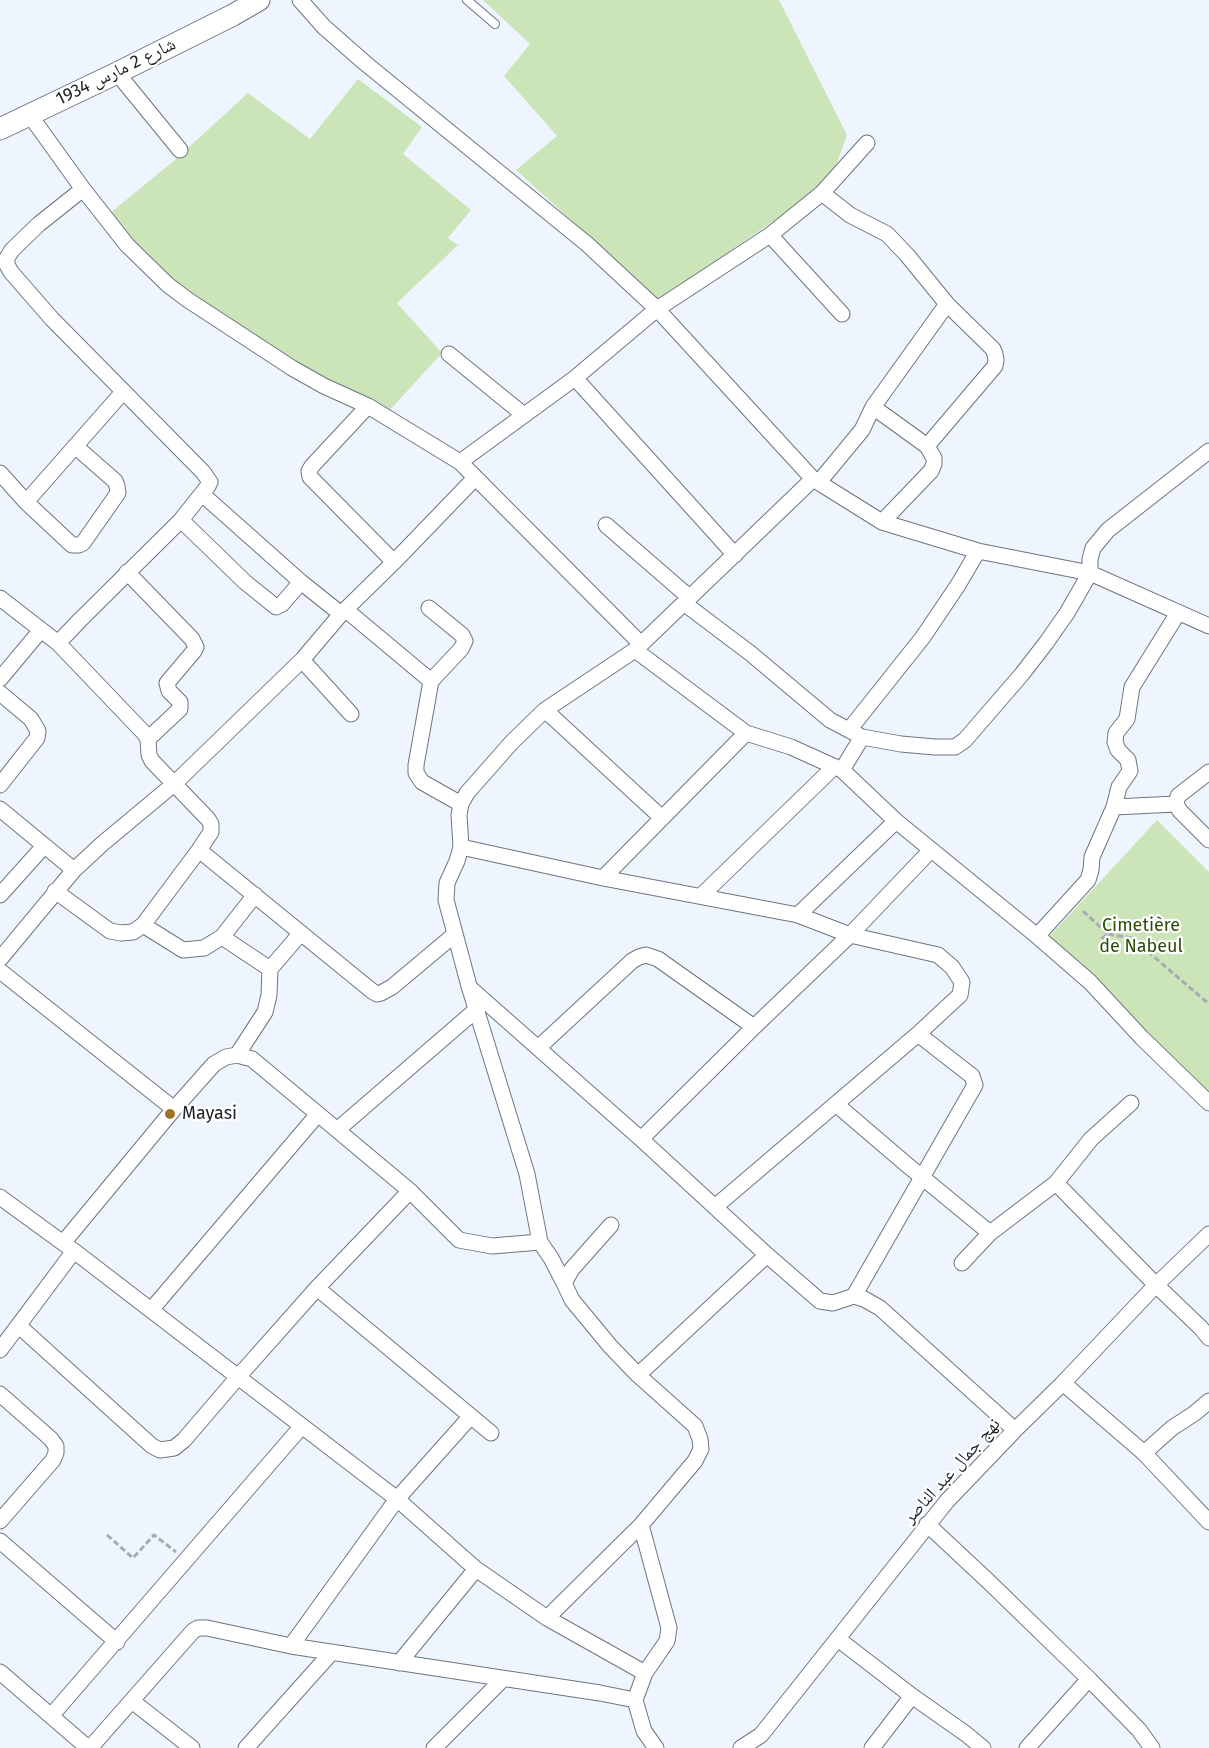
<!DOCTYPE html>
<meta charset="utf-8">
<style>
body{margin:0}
canvas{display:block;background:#eef5ff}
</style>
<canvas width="1209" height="1748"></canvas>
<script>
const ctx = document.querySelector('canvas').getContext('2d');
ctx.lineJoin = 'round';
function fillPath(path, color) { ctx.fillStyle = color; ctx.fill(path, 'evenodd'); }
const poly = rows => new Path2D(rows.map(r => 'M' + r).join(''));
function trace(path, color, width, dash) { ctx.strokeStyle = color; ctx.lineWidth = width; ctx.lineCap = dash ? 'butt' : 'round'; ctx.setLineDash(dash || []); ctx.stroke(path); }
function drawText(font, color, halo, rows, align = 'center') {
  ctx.font = font + ' "Fira Sans","Noto Naskh Arabic",sans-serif'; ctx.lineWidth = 4.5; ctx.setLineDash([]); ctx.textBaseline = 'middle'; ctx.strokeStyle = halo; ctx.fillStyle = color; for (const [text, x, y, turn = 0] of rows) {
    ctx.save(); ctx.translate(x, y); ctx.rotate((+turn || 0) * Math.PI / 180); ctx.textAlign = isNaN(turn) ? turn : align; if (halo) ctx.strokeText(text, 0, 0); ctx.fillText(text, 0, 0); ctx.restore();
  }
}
const green = poly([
 [483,0,779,0,847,135,830,182,659,300,516,170,557,136,504,76,530,44],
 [358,79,422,127,403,154,471,210,448,238,458,245,397,303,442,353,389,411,306,374,167,278,109,214,176,159,248,93,310,139],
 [1157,820,1209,872,1209,1098,1048,938]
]);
const path = poly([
 [1083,911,1108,934,1100,940],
 [1108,934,1132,938,1209,1004],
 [107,1535,133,1558,154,1535,176,1552]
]);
const lane = poly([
 [467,0,495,24]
]);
const street = poly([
 [300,0,324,27,365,63,587,244,657,309,813,479,882,522,978,551,1090,573,1209,626],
 [117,73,180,150],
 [29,114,83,189,127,245,168,285,188,300,292,368,324,386,368,406,460,462,641,644],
 [822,193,850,215,887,234,907,255,947,304,993,349,995,354,996,360,995,366,927,446,934,458,934,464,931,471,882,522],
 [770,235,842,314],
 [449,354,524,415],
 [575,378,735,555],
 [368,406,312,466,309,471,310,477,394,562],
 [873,407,927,446],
 [460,462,575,378,657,309,770,235,822,193,867,143],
 [0,473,26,502,72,545,79,545,83,543,118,493,117,486,115,481,75,446],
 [819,482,862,430,873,407,947,304],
 [202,494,301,582,341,614],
 [26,502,123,392],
 [181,520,245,582,276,607,282,604,301,582],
 [606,525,689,597],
 [127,572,192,639,196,647,194,651,167,683,169,691,180,702,180,709,148,739],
 [0,598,58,643,144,733,148,739,149,755,152,761,208,819,211,824,211,832,199,850,143,925,133,932,121,933,110,931,55,891],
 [685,604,750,653,830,720,862,737,901,744,935,747,955,747,965,740,1022,674,1046,643,1067,613,1090,573,1090,559,1093,548,1108,530,1209,451],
 [429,608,462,635,465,641,461,649,431,681,416,765,416,773,422,782,461,804],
 [346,610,431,681],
 [58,643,80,620,181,520,208,486,210,482,203,472,52,319,11,272,7,265,7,258,12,250,39,224,83,189],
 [635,650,746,733,791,747,842,770,896,821,1037,936,1090,982,1142,1038,1209,1103],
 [302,660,351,714],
 [0,679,41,630],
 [0,693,31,719,38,731,37,738,0,785],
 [545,710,662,818],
 [849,730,923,637,958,585,978,551],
 [842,770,862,737],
 [1209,772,1178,796,1176,804,1180,811,1209,840],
 [1114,807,1176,804],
 [0,809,74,870],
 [461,847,603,878,798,915,850,935,938,955,952,967,962,982,960,995,918,1034,972,1076,975,1085,854,1296],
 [199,850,372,991,377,994,381,993,392,987,454,935],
 [603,878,746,733],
 [0,895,44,846],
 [701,896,834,767],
 [798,915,896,821],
 [143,925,183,950,204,948,222,937,255,895],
 [1037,936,1088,880,1091,870,1092,857,1114,807,1119,787,1130,771,1128,760,1118,750,1115,742,1116,733,1127,719,1132,687,1178,613],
 [222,937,270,969],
 [0,959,74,870,102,844,174,784,302,660,341,614,394,562,475,478],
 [0,971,174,1109],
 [469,987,641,1139,767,1255,820,1301,833,1303,854,1296,864,1299,880,1308,1015,1430],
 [538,1048,632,961,639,957,646,955,658,959,754,1027],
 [237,1055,265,1012,269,995,270,969,301,933],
 [837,1105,906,1164,990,1233],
 [337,1130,476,1010],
 [641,1139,754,1027,850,935,931,850],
 [1056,1183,1156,1285,1201,1328,1209,1338],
 [0,1197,74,1251,397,1499,476,1569,547,1618,645,1673],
 [716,1206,918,1034],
 [63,1243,174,1109,214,1064,226,1057,237,1055,252,1059,318,1114,410,1191,459,1240,492,1246,540,1242],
 [962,1263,990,1233,1056,1183,1091,1139,1131,1103],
 [564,1283,551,1258,540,1242,527,1174,469,986,446,900,447,883,457,861,461,847,459,815,461,804,467,793,512,742,545,710,635,650,813,479],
 [317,1288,491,1433],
 [151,1310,318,1114],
 [19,1326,152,1446,160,1450,174,1448,184,1440,238,1377,317,1288,410,1191],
 [0,1350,74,1251],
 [638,1375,767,1255],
 [1063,1383,1144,1453,1172,1428,1195,1413,1209,1401],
 [0,1394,51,1439,56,1446,56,1453,53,1460,0,1521],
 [1144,1453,1209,1522],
 [927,1524,989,1582,1089,1679,1139,1730,1152,1748],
 [641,1525,669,1628,667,1641,645,1673,635,1700,644,1731,656,1748],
 [0,1541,117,1642],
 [547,1618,641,1525,695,1461,701,1449,700,1439,695,1426,638,1375,610,1346,572,1300,564,1283,572,1269,611,1225],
 [838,1639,912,1696,966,1734,983,1748],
 [291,1646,397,1499,471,1416],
 [399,1663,476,1569],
 [0,1672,88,1748],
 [132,1701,192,1748],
 [51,1716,302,1426],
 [90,1748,193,1631,198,1628,207,1628,291,1646,600,1693,635,1700],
 [246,1748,332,1652],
 [434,1748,503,1679],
 [741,1748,761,1735,947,1501,1015,1430,1063,1383,1156,1285,1209,1234],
 [872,1748,912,1696],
 [1027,1748,1089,1679]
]);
const secondary = poly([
 [0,129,117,73,233,15,259,0]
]);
const markers = [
 [170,1114,6,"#a07425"]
];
const streetNames = [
 ["شارع 2 مارس 1934",116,72,-26],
 ["نهج جمال عبد الناصر",952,1471,-48]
];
const parkNames = [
 ["Cimetière",1141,926],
 ["de Nabeul",1141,947]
];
const poiNames = [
 ["Mayasi",182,1114]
];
fillPath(green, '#cbe5b9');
trace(lane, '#6e757d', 10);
trace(street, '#6e757d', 17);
trace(secondary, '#6e757d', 23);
trace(path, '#a7acb4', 3, [6, 3]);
trace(lane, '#fff', 8);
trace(street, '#fff', 15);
trace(secondary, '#fff', 21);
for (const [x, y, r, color] of markers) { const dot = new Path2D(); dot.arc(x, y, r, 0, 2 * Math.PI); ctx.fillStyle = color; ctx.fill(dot); trace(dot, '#fff', 2); }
drawText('18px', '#212427', '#fff', streetNames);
drawText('18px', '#2c4d08', '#fff', parkNames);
drawText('18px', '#212427', '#fff', poiNames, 'left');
</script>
